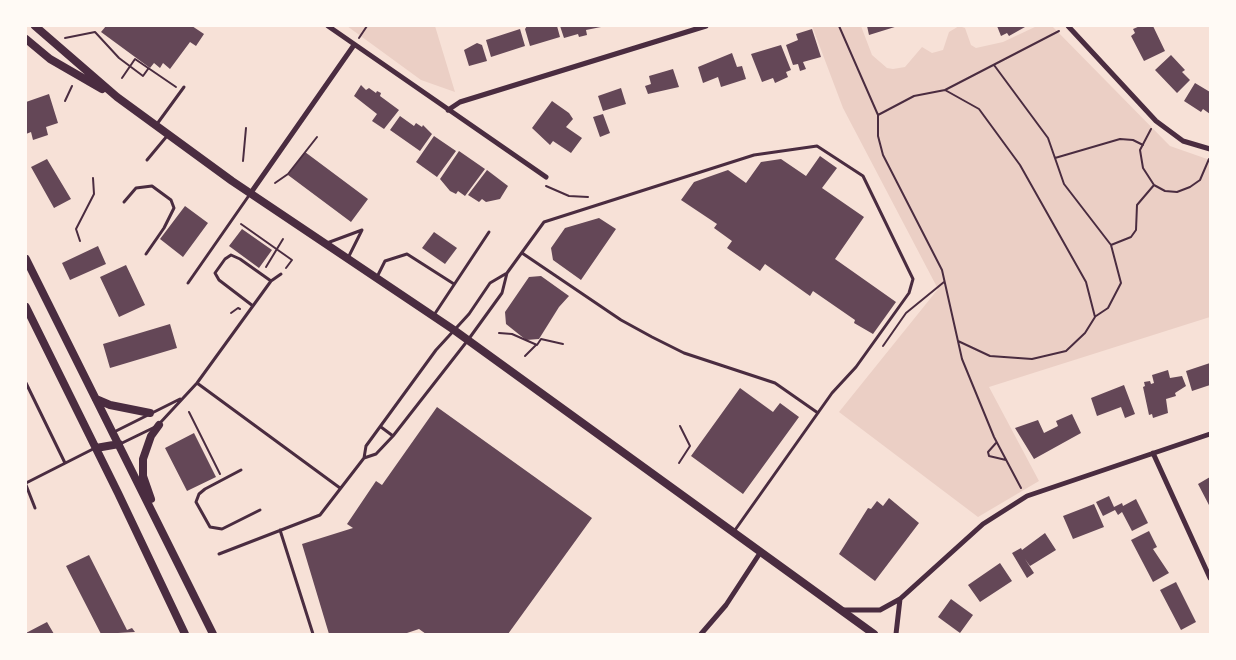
<!DOCTYPE html>
<style>
body{margin:0}
#map{position:relative;width:1236px;height:660px;overflow:hidden;background:#f7e1d7;font-family:Overpass,sans-serif}
canvas{display:block}
.frame{position:absolute;inset:0;border:27px solid #fffaf5;pointer-events:none}
</style>
<div id="map">
<canvas width="1236" height="660"></canvas>
<div class="frame"></div>
</div>
<script>
const ctx = document.querySelector('canvas').getContext('2d');
ctx.lineJoin = 'round';
function fillPath(path, color) { ctx.fillStyle = color; ctx.fill(path, 'evenodd'); }
const poly = rows => new Path2D(rows.map(r => 'M' + r).join(''));
function trace(path, color, width, dash) { ctx.strokeStyle = color; ctx.lineWidth = width; ctx.lineCap = dash ? 'butt' : 'round'; ctx.setLineDash(dash || []); ctx.stroke(path); }
const green = poly([
 [347,26,435,26,455,92,421,80],
 [812,26,861,26,872,55,887,68,893,69,905,67,922,47,932,53,943,50,949,32,959,26,965,28,971,45,976,48,1003,42,1037,26,1052,26,1170,146,1210,160,1210,317,989,387,1039,481,978,517,839,412,938,289,843,108]
]);
const building = poly([
 [106,26,192,26,204,34,196,46,190,42,170,69,163,63,160,68,154,63,150,68,101,32],
 [527,26,557,26,560,37,530,46,525,29],
 [560,26,606,26,586,30,587,35,579,37,578,34,564,38],
 [867,26,898,26,869,35],
 [997,26,1024,26,1025,27,1009,36,1007,33,1001,36],
 [1140,26,1153,26,1165,51,1144,61,1131,36,1135,33,1133,29],
 [520,29,525,46,491,57,486,40],
 [812,29,821,57,803,62,806,69,800,71,798,64,793,65,786,45,798,40,796,34],
 [477,43,482,45,487,61,469,66,464,50],
 [781,45,791,70,786,72,788,77,775,83,773,78,762,82,751,54],
 [732,53,737,67,742,66,746,79,721,87,718,77,703,83,698,67],
 [1171,55,1185,70,1182,72,1190,80,1177,93,1155,70],
 [673,69,679,87,648,94,645,86,651,84,649,76],
 [1195,83,1210,92,1210,114,1203,109,1201,112,1184,101],
 [361,85,366,90,369,88,376,93,377,91,381,93,380,96,399,110,384,129,372,121,377,114,354,96],
 [621,88,626,104,603,111,598,96],
 [49,94,58,123,46,127,48,135,33,140,31,132,26,134,26,102],
 [552,101,569,113,573,119,566,127,582,138,571,153,553,141,550,145,532,128],
 [603,114,610,133,600,137,593,117],
 [400,116,414,126,416,123,422,127,423,125,432,134,420,151,390,130],
 [434,136,456,151,437,177,416,162],
 [459,151,485,169,465,196,458,191,456,194,450,191,440,179],
 [305,152,368,199,351,222,288,175],
 [820,156,837,168,822,188,864,217,835,259,896,302,873,334,854,323,855,320,813,291,810,296,765,264,760,271,727,248,732,241,714,228,717,224,681,200,694,182,728,170,746,183,761,162,781,159,806,176],
 [47,159,71,199,54,208,31,167],
 [487,170,508,186,500,199,486,202,482,199,479,202,468,195],
 [185,206,208,223,183,257,160,239],
 [599,218,616,229,581,280,553,260,551,248,565,228],
 [242,229,272,250,259,268,229,246],
 [434,232,457,248,445,264,422,248],
 [98,246,106,264,70,280,62,263],
 [126,265,145,305,119,317,100,277],
 [541,276,569,296,559,307,539,339,526,340,506,324,505,312,529,277],
 [170,324,177,348,110,368,103,344],
 [1210,363,1210,385,1192,391,1186,371],
 [1168,370,1170,378,1182,376,1186,386,1175,393,1176,396,1166,399,1168,413,1153,418,1152,414,1149,415,1143,387,1145,386,1144,382,1150,381,1151,384,1154,383,1152,375],
 [1124,385,1135,414,1125,418,1121,407,1097,416,1091,398],
 [740,388,773,412,780,403,799,417,743,494,691,456],
 [437,407,592,518,508,634,426,634,419,629,404,634,329,634,302,544,353,528,347,524,376,481,382,485],
 [1072,414,1081,433,1034,459,1015,428,1038,420,1044,433,1058,426,1056,421],
 [194,433,216,477,187,491,165,448],
 [1210,477,1210,507,1198,484],
 [1109,496,1114,507,1122,503,1123,506,1136,499,1148,523,1132,531,1122,512,1118,515,1115,510,1103,516,1096,502],
 [889,498,919,523,875,581,839,554,868,508,871,509,877,501,883,506],
 [1094,504,1104,527,1073,539,1063,516],
 [1149,531,1157,547,1153,549,1169,573,1153,582,1131,540],
 [1045,533,1056,550,1030,566,1025,559,1034,573,1027,578,1012,553,1021,548,1022,550],
 [89,555,127,630,132,628,135,632,101,634,66,566],
 [1000,563,1012,581,980,602,968,585],
 [1176,582,1196,622,1181,630,1160,590],
 [951,599,973,615,960,633,938,617],
 [47,622,54,634,26,634,26,633]
]);
const path = poly([
 [839,26,878,115,878,136,883,155,942,270,962,359,994,437,1021,488],
 [65,38,95,32,119,58,143,76,148,69],
 [359,38,367,26],
 [994,65,1048,138,1064,184,1111,245,1131,237,1136,230,1137,205,1154,185],
 [122,78,135,59,176,87],
 [945,90,1059,31],
 [65,101,72,86],
 [878,115,914,96,945,90,979,109,1020,165,1086,282,1095,317,1085,333,1066,351,1032,359,990,356,958,341],
 [1151,129,1140,150,1143,168,1154,185,1165,191,1177,192,1190,187,1200,180,1209,159],
 [1055,158,1120,139,1133,140,1143,145],
 [243,161,246,128],
 [275,183,288,174,317,137],
 [546,186,569,196,588,197],
 [241,224,292,260,286,268],
 [80,241,76,229,94,194,93,178],
 [266,267,283,239],
 [231,313,238,308,240,309],
 [1096,316,1108,308,1121,283,1111,245],
 [499,333,512,334,537,345,541,339,563,344],
 [883,346,906,313,944,282],
 [525,356,536,345],
 [189,412,220,474],
 [996,443,988,452,989,456,1006,460],
 [679,463,690,446,680,426]
]);
const service = poly([
 [157,124,184,87],
 [147,160,167,136],
 [124,202,136,188,152,186,171,200,174,208,164,228,146,254],
 [327,243,362,230],
 [522,253,621,320,652,337,684,353,775,383,818,413],
 [348,258,362,230],
 [377,277,385,261,407,254,454,284],
 [188,283,250,194],
 [253,306,219,280,215,273,225,259,231,255,240,259,271,281],
 [434,315,489,232],
 [26,383,65,463],
 [197,383,340,488],
 [160,423,197,383,271,281,281,274],
 [381,427,393,436],
 [114,432,180,399],
 [120,444,155,427],
 [364,458,376,454,393,436,468,340,502,293,507,273],
 [241,470,205,489,199,494,196,502,210,527,222,529,260,510],
 [26,483,95,448],
 [26,485,35,508],
 [280,530,313,634],
 [219,554,320,515,364,458,366,446,436,350,469,314,490,283,507,273,544,222,754,155,817,146,863,176,913,279,909,293,856,367,832,393,735,530]
]);
const minor = poly([
 [328,26,546,177],
 [1068,26,1156,121,1183,141,1210,149],
 [448,110,460,102,706,26],
 [250,194,354,45],
 [1153,453,1210,578],
 [842,610,880,610,900,599,983,524,1027,496,1210,434],
 [701,634,726,605,760,553],
 [896,634,900,599]
]);
const secondary = poly([
 [35,26,117,97,232,181,454,330,874,634],
 [26,39,50,59,102,89]
]);
const primary = poly([
 [26,259,213,634],
 [26,307,118,493,185,634],
 [96,399,110,405,150,413],
 [96,448,119,444],
 [151,499,143,476,143,459,151,436,159,425]
]);
fillPath(green, '#ebcfc5');
fillPath(building, '#644757');
trace(path, '#4a2c40', 2);
trace(service, '#4a2c40', 3);
trace(minor, '#4a2c40', 5);
trace(secondary, '#4a2c40', 8);
trace(primary, '#4a2c40', 8);
</script>
